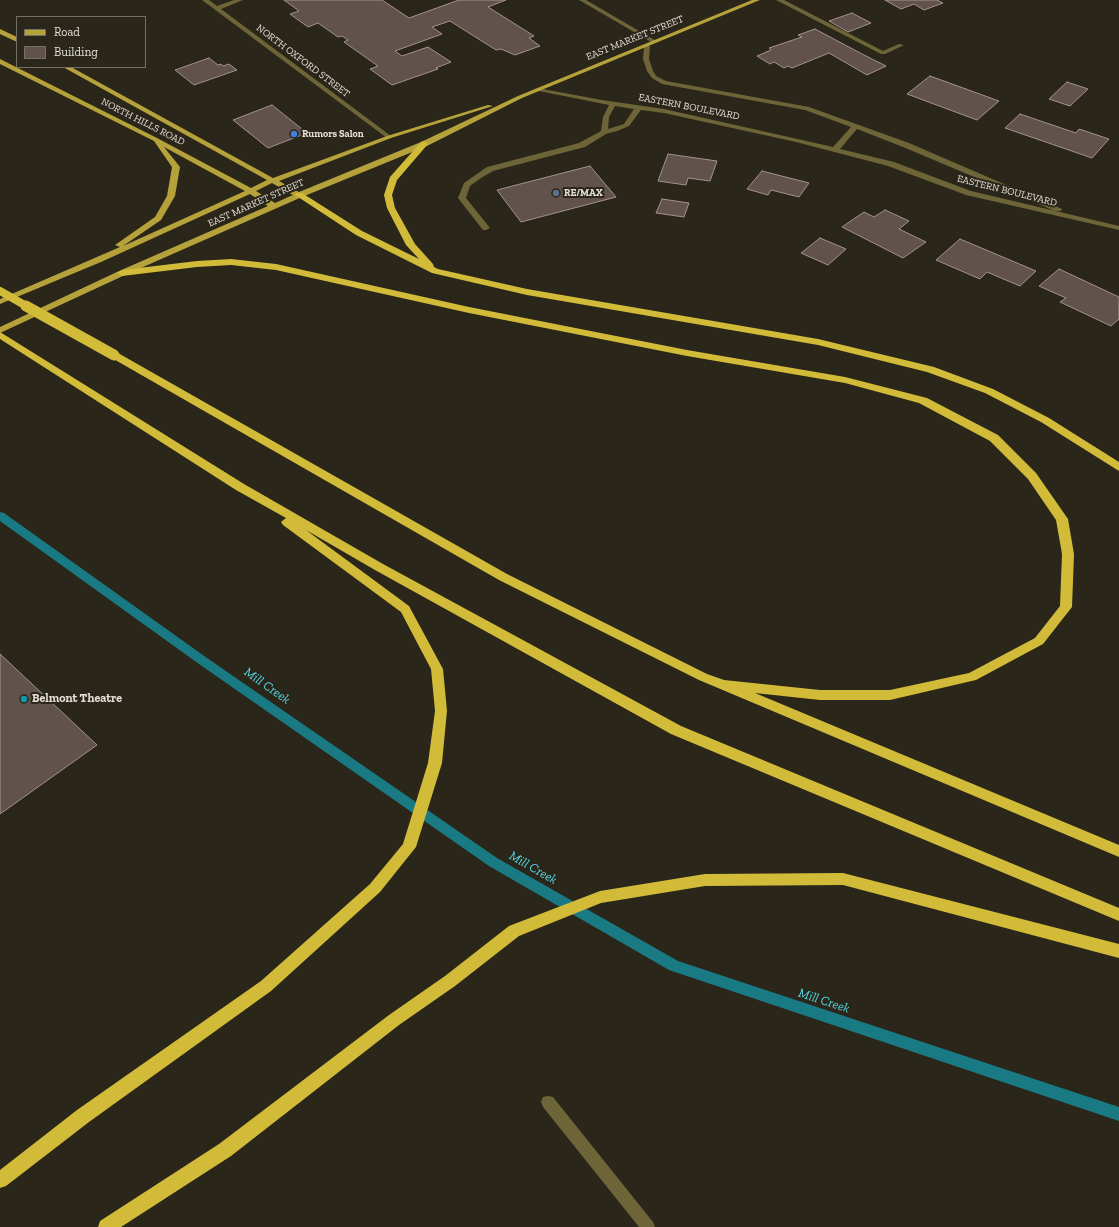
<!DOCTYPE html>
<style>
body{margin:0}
#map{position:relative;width:1119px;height:1227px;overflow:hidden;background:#2b261a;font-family:"Zilla Slab",serif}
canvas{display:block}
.legend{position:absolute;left:16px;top:16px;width:130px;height:52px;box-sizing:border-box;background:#2b261a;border:1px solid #757066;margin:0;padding:5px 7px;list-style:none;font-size:12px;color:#e3dfd8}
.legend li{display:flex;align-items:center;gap:8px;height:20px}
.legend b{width:20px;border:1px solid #757066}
</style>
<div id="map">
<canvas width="1119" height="1227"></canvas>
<ul class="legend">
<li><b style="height:5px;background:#b5a23b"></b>Road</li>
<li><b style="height:11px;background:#62524e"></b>Building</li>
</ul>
</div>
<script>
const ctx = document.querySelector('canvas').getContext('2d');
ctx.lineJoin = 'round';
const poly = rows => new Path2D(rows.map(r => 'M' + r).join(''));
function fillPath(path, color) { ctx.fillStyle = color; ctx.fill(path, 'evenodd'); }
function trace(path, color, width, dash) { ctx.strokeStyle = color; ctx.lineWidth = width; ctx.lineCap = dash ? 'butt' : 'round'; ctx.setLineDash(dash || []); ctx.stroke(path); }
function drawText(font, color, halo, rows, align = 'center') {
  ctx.font = font + ' "Zilla Slab",serif'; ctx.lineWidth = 4; ctx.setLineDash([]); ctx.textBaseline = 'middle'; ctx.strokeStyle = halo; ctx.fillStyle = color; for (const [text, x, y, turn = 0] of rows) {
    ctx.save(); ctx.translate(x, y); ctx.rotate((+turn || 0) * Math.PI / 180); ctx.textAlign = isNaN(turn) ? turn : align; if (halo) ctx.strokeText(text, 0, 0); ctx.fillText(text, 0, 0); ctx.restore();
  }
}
const stream = poly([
 [0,512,4,513,207,658,497,858,678,961,1119,1107,1119,1121,669,970,489,866,199,664,0,521,0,512]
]);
const building = poly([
 [284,0,382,0,409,18,459,0,506,0,488,7,534,36,529,38,540,46,515,55,501,49,496,50,450,21,432,27,442,34,395,51,402,56,428,47,451,62,436,68,438,69,392,85,370,69,378,66,344,42,348,40,342,36,338,37,318,23,308,27,290,14,299,11,284,0],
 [885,0,937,0,943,3,924,10,914,4,901,9,885,0],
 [852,13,871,23,848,32,829,21,852,13],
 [815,29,864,55,886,66,867,75,829,53,792,68,788,66,784,68,774,62,770,64,757,56,771,50,769,48,802,37,798,35,815,29],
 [209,58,218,65,221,64,223,66,229,64,237,70,194,85,175,70,209,58],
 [930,76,999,101,977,120,907,94,930,76],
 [1067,82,1088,89,1070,106,1049,99,1067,82],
 [272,105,307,133,268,148,233,120,272,105],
 [1020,114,1076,133,1079,129,1109,139,1092,158,1005,128,1020,114],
 [668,154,717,161,710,181,688,178,686,185,658,181,668,154],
 [590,166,616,197,521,222,497,190,590,166],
 [762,171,809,183,799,197,771,190,768,195,747,189,762,171],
 [662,199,689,203,684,217,656,213,662,199],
 [885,210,909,221,899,229,926,242,903,258,842,227,864,212,874,217,885,210],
 [820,238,846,249,828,265,801,253,820,238],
 [960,239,1036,271,1020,286,987,272,980,279,936,260,960,239],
 [1059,269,1119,297,1119,319,1111,326,1060,302,1066,298,1039,286,1059,269],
 [0,654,97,745,0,814,0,654]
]);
const minor = poly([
 [202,0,209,0,217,6,234,0,243,0,221,9,391,136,391,138,387,138,202,0],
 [579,0,586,0,658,42,653,43,579,0],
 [776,0,784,0,883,51,899,44,904,45,885,54,881,54,776,0],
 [647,44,650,46,649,59,653,71,656,76,666,81,809,107,909,143,1062,209,1061,211,1055,211,903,147,857,129,840,149,894,162,971,191,1119,226,1119,230,966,195,888,166,796,142,664,113,641,110,629,126,617,131,606,134,585,147,493,171,481,178,470,186,466,198,490,228,486,230,483,230,458,198,464,183,487,167,579,143,601,131,603,117,609,105,539,91,537,90,537,88,602,100,664,109,833,147,851,127,805,110,662,84,652,78,647,71,643,59,644,46,647,44],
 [615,106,634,109,624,124,608,129,609,117,615,106],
 [548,1096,553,1097,653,1222,655,1227,639,1227,543,1107,541,1102,543,1097,548,1096]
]);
const major = poly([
 [752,0,760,0,522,98,427,146,302,197,125,275,0,333,0,327,119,271,268,206,250,194,101,262,0,304,0,299,120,247,115,245,155,217,167,196,172,167,154,141,0,64,0,59,157,138,251,188,267,180,63,67,71,67,273,178,387,136,488,105,493,106,391,138,279,181,299,192,421,142,518,96,752,0],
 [164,147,245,191,123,246,161,220,175,196,180,167,164,147],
 [272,183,293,195,275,203,256,191,272,183],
 [0,29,17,37,17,42,0,34,0,29]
]);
const highway = poly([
 [424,141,428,144,397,180,392,195,395,208,415,244,433,264,434,267,438,269,527,289,818,339,934,367,993,389,1049,418,1119,462,1119,471,1041,422,985,393,927,372,818,345,527,295,432,273,356,235,295,195,296,193,302,193,362,231,419,259,406,245,387,208,384,195,390,177,421,142,424,141],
 [231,259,276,264,469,307,687,350,845,377,927,398,998,435,1036,473,1068,519,1074,554,1072,607,1043,644,976,680,890,700,820,700,755,693,1119,845,1119,857,699,680,499,580,110,357,109,355,110,353,118,353,507,574,707,674,724,680,820,690,890,690,969,673,1035,638,1060,606,1062,554,1056,520,1028,479,990,441,919,403,845,383,687,356,469,313,276,270,231,265,197,267,122,276,117,273,122,270,197,261,231,259],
 [0,332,244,484,383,564,681,726,1119,908,1119,921,671,734,375,570,306,530,409,606,443,669,447,711,442,763,416,847,380,892,271,991,89,1122,6,1186,0,1188,0,1170,77,1110,261,981,370,884,403,844,428,763,435,711,431,669,401,612,283,525,281,522,286,518,236,490,0,339,0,332],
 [843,873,1119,944,1119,958,843,885,705,886,601,903,519,936,455,986,399,1025,231,1156,121,1227,98,1227,100,1221,219,1144,389,1015,445,976,509,926,600,891,705,874,843,873]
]);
const highwayBridgeFar1 = poly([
 [0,291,28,307]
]);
const highwayBridge = poly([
 [26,306,114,355]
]);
const markers = [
 [294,134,4,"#3f7fe0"],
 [556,193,4,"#5c6f8a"],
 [24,699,4,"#0f9aa8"]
];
const farStreetnames = [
 ["EAST MARKET STREET",635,38,-22],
 ["NORTH OXFORD STREET",303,61,37],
 ["EASTERN BOULEVARD",689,107,11],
 ["NORTH HILLS ROAD",143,122,27],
 ["EASTERN BOULEVARD",1007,191,14],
 ["EAST MARKET STREET",256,203,-24]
];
const farPoinames = [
 ["Rumors Salon",302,134],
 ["RE/MAX",564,193]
];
const poiNames = [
 ["Belmont Theatre",32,699]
];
const waterNames = [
 ["Mill Creek",267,686,35],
 ["Mill Creek",533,868,30],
 ["Mill Creek",824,1001,18]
];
fillPath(stream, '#197a84');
fillPath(building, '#62524e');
trace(building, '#a3928d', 1);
fillPath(minor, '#6d6537');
fillPath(major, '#b5a23b');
fillPath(highway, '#d2bb39');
trace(highwayBridgeFar1, '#d2bb39', 8);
trace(highwayBridge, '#d2bb39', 11);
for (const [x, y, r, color] of markers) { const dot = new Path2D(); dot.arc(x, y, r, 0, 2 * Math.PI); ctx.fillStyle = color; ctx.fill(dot); trace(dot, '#2b261a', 1.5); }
drawText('10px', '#e3dfd8', '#2b261a', farStreetnames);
drawText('bold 10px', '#e3dfd8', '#2b261a', farPoinames, 'left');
drawText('bold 12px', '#e3dfd8', '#2b261a', poiNames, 'left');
drawText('italic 13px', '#54d8e6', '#2b261a', waterNames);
</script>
